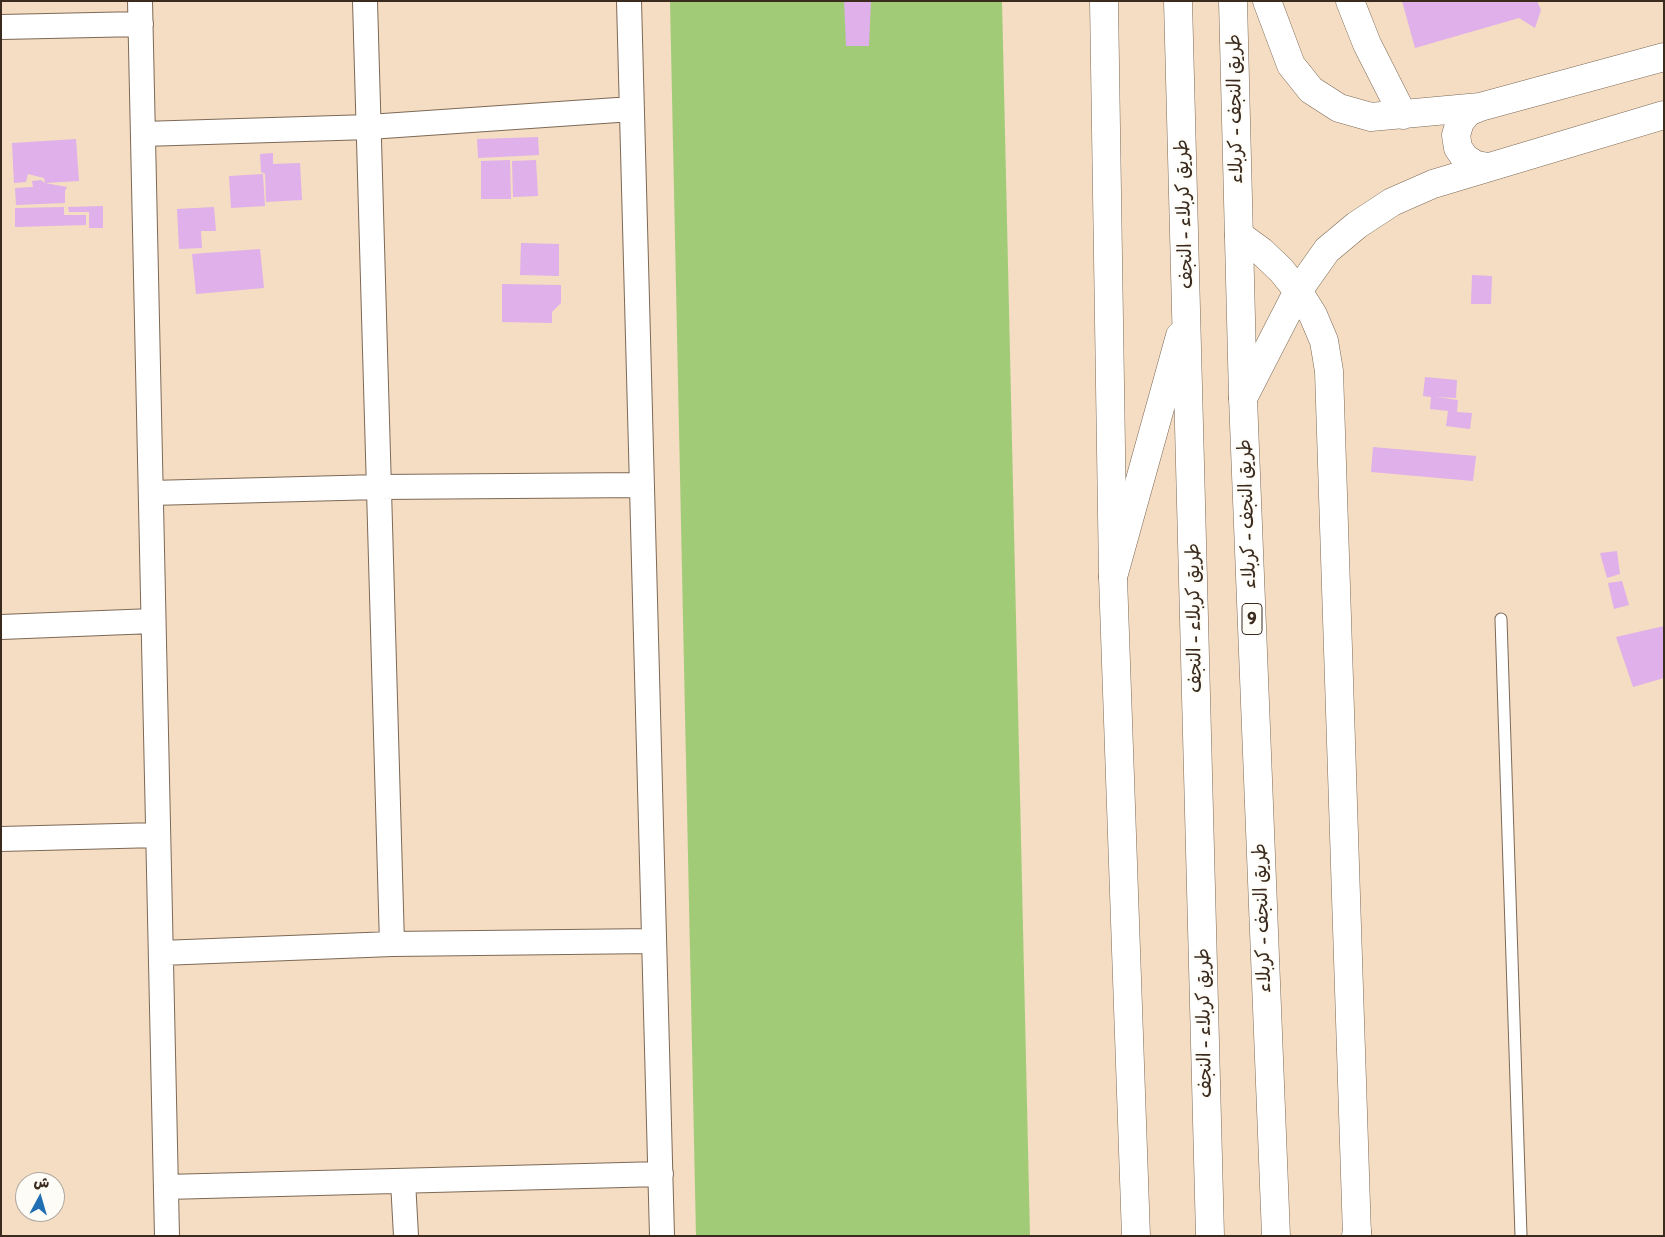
<!DOCTYPE html>
<meta charset="utf-8">
<style>
body{margin:0}
#map{position:relative;width:1665px;height:1237px;overflow:hidden;background:#f4ddc2;font-family:Itim,"Playpen Sans Arabic",sans-serif}
canvas{display:block}
.frame{position:absolute;inset:0;border:2px solid #3b2a1e;pointer-events:none}
.north{position:absolute;left:15px;top:1172px;width:50px;height:50px;box-sizing:border-box;background:#fdfcf7;border:1px solid #afa8a0;border-radius:50%;rotate:6deg;font-size:14px;font-weight:700;line-height:20px;text-align:center;color:#3b2a1e}
.north::after{content:'';display:block;margin:auto;width:18px;height:22px;background:#1f6fb2;clip-path:polygon(50% 0,100% 100%,50% 72%,0 100%)}
</style>
<div id="map">
<canvas width="1665" height="1237"></canvas>
<div class="frame"></div>
<div class="north">ش</div>
</div>
<script>
const ctx = document.querySelector('canvas').getContext('2d');
ctx.lineJoin = 'round';
function fillPath(path, color) { ctx.fillStyle = color; ctx.fill(path, 'evenodd'); }
const poly = rows => new Path2D(rows.map(r => 'M' + r).join(''));
function trace(path, color, width, dash) { ctx.strokeStyle = color; ctx.lineWidth = width; ctx.lineCap = dash ? 'butt' : 'round'; ctx.setLineDash(dash || []); ctx.stroke(path); }
function drawText(font, color, halo, rows, align = 'center') {
  ctx.font = font + ' Itim,"Playpen Sans Arabic",sans-serif'; ctx.lineWidth = 4; ctx.setLineDash([]); ctx.textBaseline = 'middle'; ctx.strokeStyle = halo; ctx.fillStyle = color; for (const [text, x, y, turn = 0] of rows) {
    ctx.save(); ctx.translate(x, y); ctx.rotate((+turn || 0) * Math.PI / 180); ctx.textAlign = isNaN(turn) ? turn : align; if (halo) ctx.strokeText(text, 0, 0); ctx.fillText(text, 0, 0); ctx.restore();
  }
}
const green = poly([
 [670,1,1002,1,1030,1236,696,1236]
]);
const building = poly([
 [844,1,871,1,869,46,846,46],
 [1402,1,1537,1,1541,10,1535,28,1519,18,1415,48],
 [538,137,539,155,478,158,477,139],
 [76,139,79,181,45,183,67,187,65,191,65,203,16,205,15,188,33,187,32,181,41,180,45,183,44,178,28,174,26,182,14,183,12,143],
 [273,153,273,164,300,163,302,200,266,202,265,174,261,172,260,154],
 [510,160,511,199,481,199,481,161],
 [536,160,538,196,513,197,512,161],
 [263,174,265,206,231,208,229,176],
 [103,206,103,228,89,228,89,212,69,212,68,207],
 [64,207,64,215,86,215,86,225,15,227,15,208],
 [214,207,216,231,201,231,202,248,179,249,177,209],
 [521,243,559,244,559,276,520,275],
 [260,249,264,288,196,294,192,254],
 [1472,275,1492,276,1491,304,1471,304],
 [502,284,561,285,561,303,552,312,552,323,502,322],
 [1425,377,1457,380,1456,398,1436,397,1458,400,1457,412,1472,413,1470,429,1446,426,1448,411,1430,409,1431,397,1423,396],
 [1373,447,1476,456,1473,481,1371,472],
 [1617,551,1620,574,1607,578,1600,553],
 [1622,581,1629,605,1614,609,1608,583],
 [1664,626,1664,678,1633,687,1616,637]
]);
const service = poly([
 [1501,619,1521,1236]
]);
const minor = poly([
 [140,1,167,1236],
 [365,1,392,944],
 [629,1,662,1236],
 [1,27,141,24],
 [143,134,369,127,632,109],
 [151,493,379,487,642,485],
 [1,627,153,621],
 [1,839,158,835],
 [161,953,392,944,654,941],
 [403,1181,406,1236],
 [166,1187,661,1174]
]);
const secondary = poly([
 [1104,1,1113,577,1136,1236],
 [1267,1,1291,65,1311,90,1339,108,1371,117,1480,107,1664,57],
 [1350,1,1367,44,1403,115],
 [1480,107,1468,112,1460,122,1456,135,1458,148,1465,158,1476,165,1489,167],
 [1239,235,1261,251,1281,270,1298,291,1313,315,1324,341,1329,371,1357,1236],
 [1243,398,1298,291,1327,250,1357,225,1392,202,1433,184,1664,115]
]);
const trunk = poly([
 [1178,1,1210,1236],
 [1233,1,1243,398,1276,1236],
 [1113,577,1180,336],
 [1356,1236,1357,1231]
]);
const shields = [
 [1252,619,20]
];
const shieldNames = [
 ["9",1252,619]
];
const streetNames = [
 ["طريق النجف - کربلاء",1236,109,-91],
 ["طريق کربلاء - النجف",1185,214,-92],
 ["طريق النجف - کربلاء",1248,514,-92],
 ["طريق کربلاء - النجف",1195,618,-91],
 ["طريق النجف - کربلاء",1263,918,-92],
 ["طريق کربلاء - النجف",1205,1023,-91]
];
fillPath(green, '#a1cb77');
fillPath(building, '#dfb0e9');
trace(service, '#7c6957', 13);
trace(minor, '#7c6957', 26);
trace(secondary, '#7c6957', 29);
trace(trunk, '#7c6957', 29);
trace(service, '#fff', 11);
trace(minor, '#fff', 24);
trace(secondary, '#fff', 28);
trace(trunk, '#fff', 28);
for (const [x, y, w] of shields) { const box = new Path2D(); box.roundRect(x - w / 2, y - 15.5, w, 31, 4); ctx.fillStyle = '#fdfcf7'; ctx.fill(box); trace(box, '#3b2a1e', 1); }
drawText('bold 18px', '#3b2a1e', null, shieldNames);
drawText('19px', '#3b2a1e', '#fdfcf7', streetNames);
</script>
